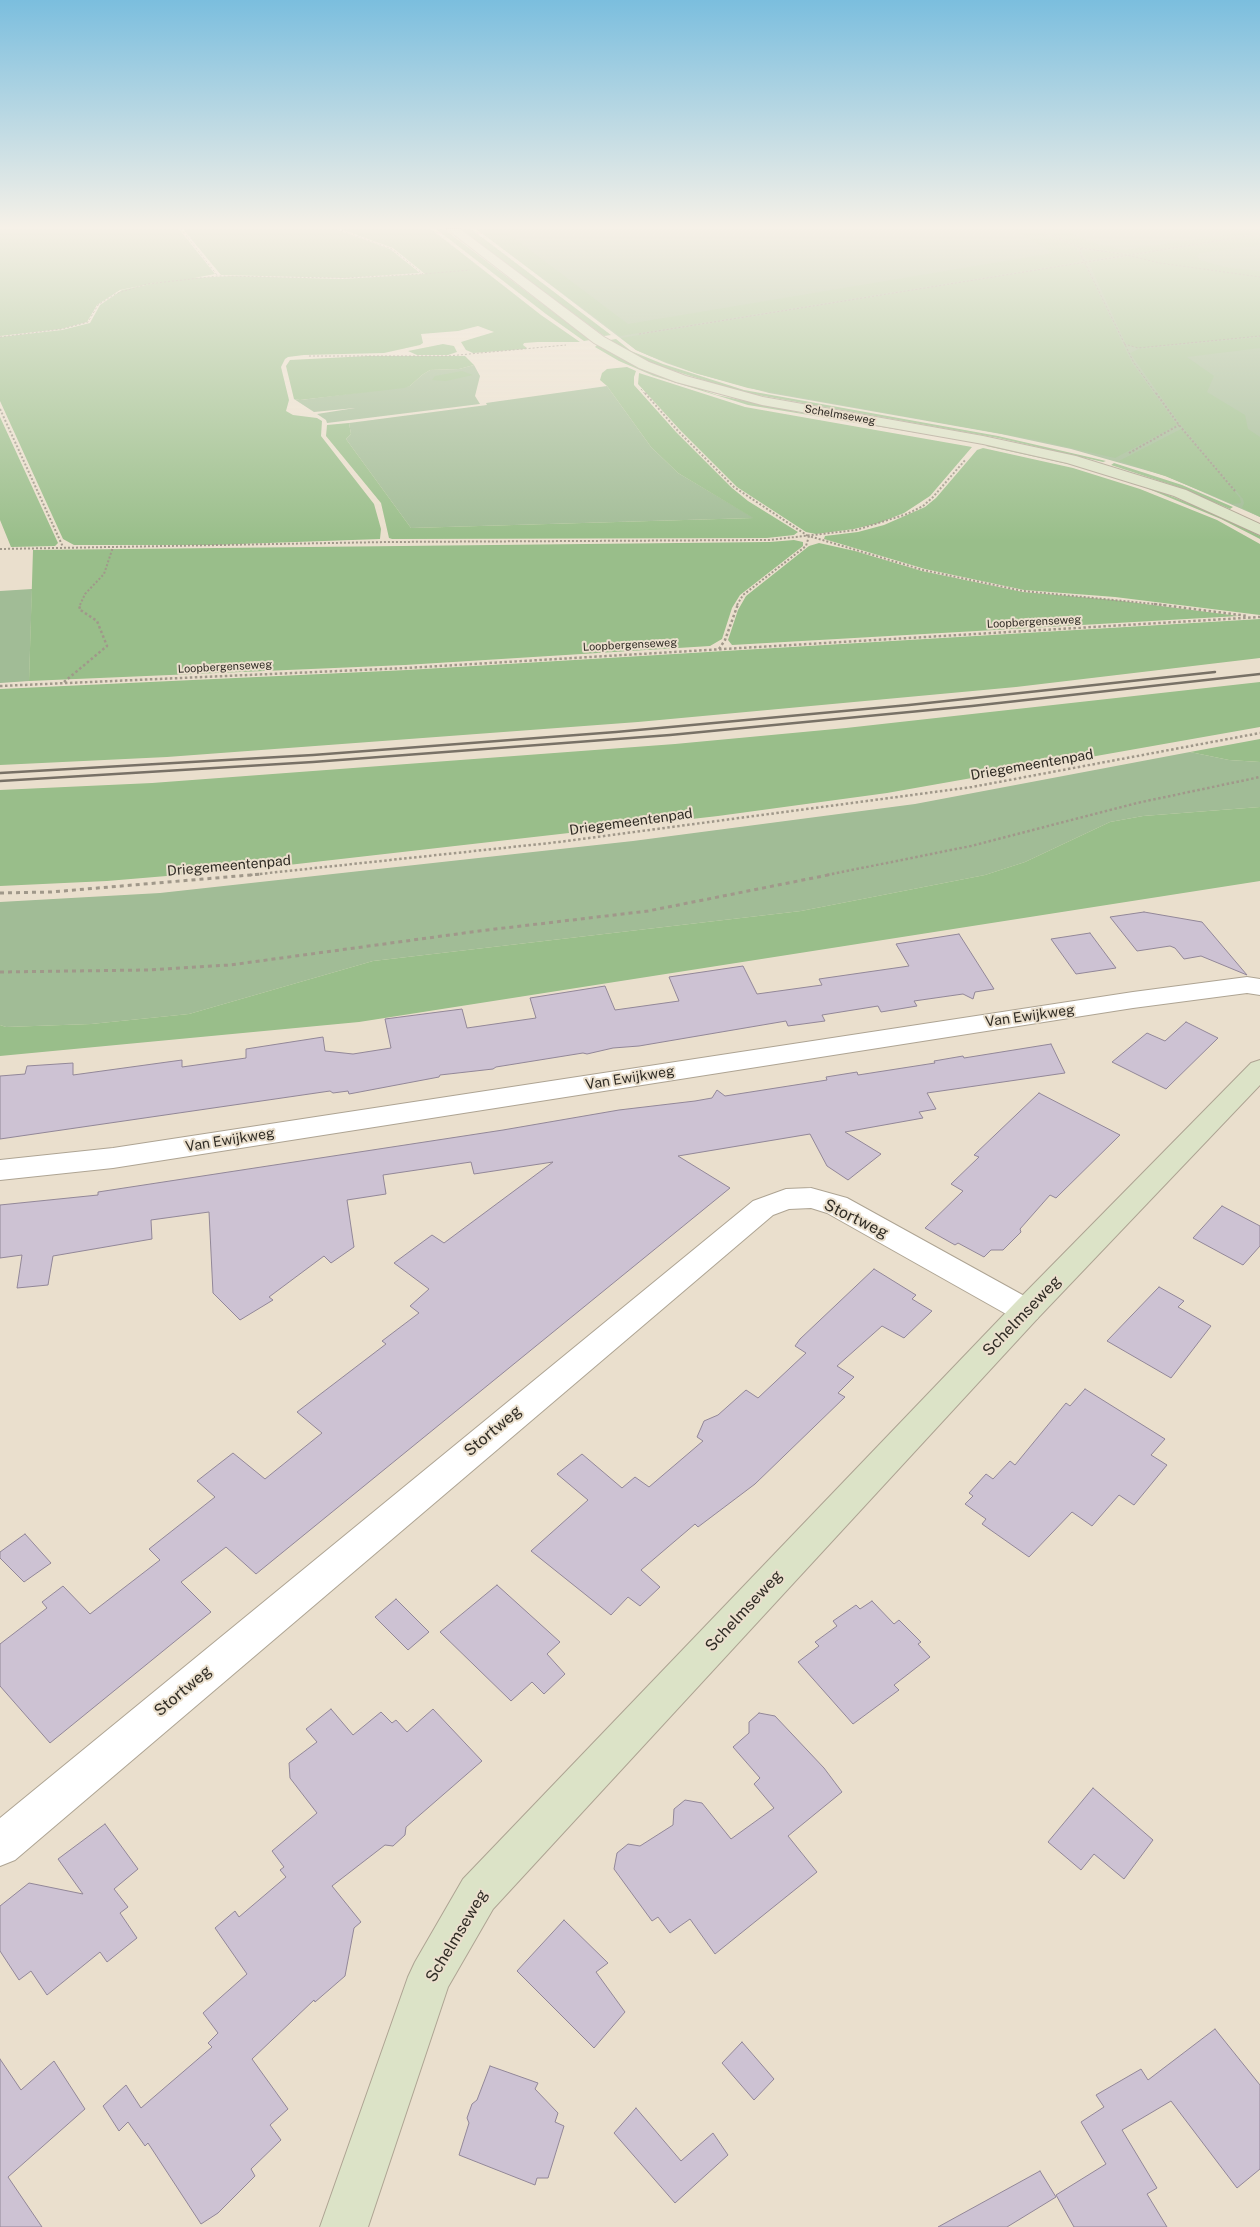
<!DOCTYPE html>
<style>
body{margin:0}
canvas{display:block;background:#eadfcd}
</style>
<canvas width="1260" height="2227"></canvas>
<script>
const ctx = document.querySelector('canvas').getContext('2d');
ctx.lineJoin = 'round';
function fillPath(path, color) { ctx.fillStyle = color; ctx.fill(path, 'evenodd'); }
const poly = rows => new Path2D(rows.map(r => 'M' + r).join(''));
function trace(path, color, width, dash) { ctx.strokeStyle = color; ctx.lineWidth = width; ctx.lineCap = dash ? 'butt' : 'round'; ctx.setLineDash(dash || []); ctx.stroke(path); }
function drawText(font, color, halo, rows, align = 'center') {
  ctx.font = font + ' "Public Sans",sans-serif'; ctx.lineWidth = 4; ctx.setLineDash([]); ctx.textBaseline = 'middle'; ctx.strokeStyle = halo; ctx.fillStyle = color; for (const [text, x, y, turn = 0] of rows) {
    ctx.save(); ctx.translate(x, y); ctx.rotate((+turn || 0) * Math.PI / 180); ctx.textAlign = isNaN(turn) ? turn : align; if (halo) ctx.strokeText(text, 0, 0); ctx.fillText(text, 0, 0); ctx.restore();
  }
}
const green = poly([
 [477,229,1260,229,1260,517,1166,476,1071,449,1001,434,769,393,695,373,666,363,636,350],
 [474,365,480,376,475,396,480,404,327,423,326,420,317,414,355,408,314,412,294,399,301,400,410,386,422,375,430,370,459,369],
 [607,386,651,447,678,473,754,518,411,528,346,439,351,434,349,423,487,405,486,403],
 [32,589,29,681,0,683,0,591],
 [1190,752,1229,760,1260,762,1260,807,1143,816,1110,822,1025,862,985,875,801,911,373,961,189,1014,91,1024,6,1027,0,1025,0,902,160,893,633,841,915,804]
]);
const forest = poly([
 [0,229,179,229,215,274,194,278,232,276,342,279,425,274,393,248,340,229,431,229,541,315,580,342,538,342,524,343,523,345,527,348,525,349,473,353,466,350,461,342,494,332,478,326,458,331,421,334,423,343,420,345,384,353,304,355,288,357,285,359,281,367,289,400,286,411,293,415,317,418,322,421,321,436,374,504,381,529,380,539,212,545,74,545,63,539,0,401,0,337,62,330,90,323,100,305,122,290,165,281,120,290,97,305,87,322,61,329,0,336],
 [183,229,336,229,390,249,420,273,343,278,221,275],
 [436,229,444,229,590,340,584,341,546,314],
 [459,229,471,229,611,335,604,336],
 [476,229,502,229,628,324,1053,253,1013,229,1035,229,1076,247,1082,259,1073,263,620,336],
 [1040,229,1060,229,1094,243,1123,250,1260,230,1260,233,1131,254,1081,247],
 [1260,235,1260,245,1200,253,1197,256,1200,260,1224,267,1260,271,1260,336,1138,348,1126,344,1089,263],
 [1083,250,1120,254,1121,255,1090,260,1086,259,1082,253],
 [1076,264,1085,265,1132,363,1177,425,1115,458,1036,440,748,388,695,373,650,356,636,350,621,338],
 [1260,337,1260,348,1187,357,1214,376,1207,392,1245,415,1248,429,1260,437,1260,517,1242,508,1244,503,1243,499,1181,425,1130,353,1139,349],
 [616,339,631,351,663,364,744,390,998,436,1106,461,1103,462,998,438,741,392,659,366,629,352,610,340],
 [443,344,454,346,457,352,448,355,417,355,408,351],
 [597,345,637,367,717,395,802,413,973,442,748,405,654,376,619,361,595,347],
 [368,356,465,356,474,365,459,369,430,370,422,375,410,386,404,388,300,400,294,399,286,366,290,360],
 [627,367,636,371,634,377,634,385,676,432,732,488,748,501,798,532,794,535,767,538,392,539,389,538,381,503,326,436,327,425,349,423,351,434,346,439,411,528,753,518,678,473,651,447,607,386,600,380,602,373,607,369],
 [462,371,473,375,446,381,432,380,435,376],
 [639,373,745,407,972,447,930,496,904,513,879,523,854,529,816,534,806,532,737,487,681,431,638,384],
 [0,417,58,543,55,546,11,547,0,520],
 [1181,429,1205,455,1240,498,1241,503,1233,504,1165,476,1119,461],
 [988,444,1078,465,1146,486,1223,517,1260,536,1260,539,1221,519,1144,487,1077,466,986,446],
 [983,448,1073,468,1140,489,1217,520,1260,544,1260,615,1115,597,1024,590,925,569,824,539,825,536,858,532,884,525,925,507,936,498,977,450],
 [1114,463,1182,485,1233,507,1230,509,1178,487,1111,465],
 [794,540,803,542,803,546,740,595,732,608,722,639,710,646,405,665,29,681,33,550,770,542],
 [819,543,855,551,922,571,1023,592,1114,600,1239,616,732,645,728,640,738,610,746,596,809,546],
 [1260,619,1260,658,1016,687,638,722,167,757,0,765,0,689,407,670],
 [1260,682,1260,727,887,793,718,816,262,868,107,881,0,886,0,790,152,783,675,744,846,728],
 [1260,739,1260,762,1229,760,1190,752],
 [1260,807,1260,881,359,1022,0,1056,0,1025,6,1027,91,1024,189,1014,373,961,801,911,985,875,1025,862,1110,822,1143,816]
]);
const building = poly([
 [1144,912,1202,922,1247,975,1201,956,1184,959,1175,948,1170,946,1137,951,1110,917,1144,912],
 [1090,933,1116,968,1076,974,1051,939,1090,933],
 [959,934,994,989,975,992,973,999,963,994,914,1001,917,1006,881,1012,878,1006,822,1015,825,1021,788,1026,786,1021,639,1046,613,1048,587,1054,583,1053,496,1067,493,1069,440,1075,439,1077,349,1094,348,1091,333,1093,330,1091,0,1139,0,1076,25,1074,27,1066,73,1063,73,1075,182,1060,182,1067,246,1058,246,1049,323,1037,325,1051,353,1054,391,1048,385,1019,462,1009,467,1028,536,1018,530,998,605,986,615,1010,679,1001,669,977,743,966,757,994,822,985,819,979,909,966,896,944,959,934],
 [1186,1022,1218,1038,1166,1089,1112,1062,1147,1033,1165,1041,1186,1022],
 [1051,1044,1065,1073,927,1093,936,1109,919,1112,923,1118,845,1132,881,1154,848,1180,827,1166,810,1134,678,1156,730,1188,256,1574,226,1547,181,1582,211,1612,50,1743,0,1686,0,1644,47,1608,42,1602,63,1586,90,1614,160,1560,149,1549,215,1497,197,1481,233,1453,265,1479,322,1433,297,1412,386,1344,382,1341,419,1313,410,1306,429,1289,394,1263,432,1235,444,1243,553,1162,474,1174,471,1162,383,1175,386,1194,347,1200,354,1247,331,1263,324,1256,269,1297,273,1300,240,1320,213,1293,209,1212,151,1220,152,1239,53,1256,48,1285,17,1288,22,1255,0,1258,0,1205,98,1195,98,1192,503,1130,619,1110,695,1101,712,1098,717,1090,725,1096,827,1080,826,1077,857,1072,858,1075,935,1063,934,1061,963,1056,964,1058,1051,1044],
 [1039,1093,1120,1135,1056,1198,1050,1195,1020,1229,1021,1232,1003,1250,991,1250,984,1257,958,1243,955,1245,925,1228,963,1191,951,1184,979,1157,974,1155,1039,1093],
 [1222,1206,1260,1226,1260,1246,1243,1265,1193,1238,1222,1206],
 [874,1269,916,1295,912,1299,932,1311,904,1338,882,1326,837,1366,854,1377,838,1393,845,1397,755,1484,698,1527,695,1524,641,1570,660,1587,640,1606,628,1597,611,1615,531,1551,588,1500,557,1474,582,1454,622,1488,635,1477,649,1487,703,1441,697,1437,704,1421,718,1415,746,1390,758,1398,806,1353,795,1346,800,1339,874,1269],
 [1159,1287,1184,1301,1178,1307,1211,1326,1171,1378,1107,1341,1159,1287],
 [1085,1389,1165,1439,1151,1455,1167,1465,1134,1505,1119,1495,1092,1526,1072,1512,1029,1557,982,1524,986,1519,965,1504,973,1496,969,1493,986,1474,993,1479,1010,1461,1015,1465,1066,1403,1070,1406,1085,1389],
 [25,1534,51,1563,24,1582,0,1558,0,1552,25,1534],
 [497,1585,560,1642,547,1654,565,1674,544,1694,532,1682,511,1701,440,1632,497,1585],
 [396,1599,429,1632,408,1650,375,1617,396,1599],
 [872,1601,894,1624,899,1620,921,1642,918,1644,930,1657,894,1685,899,1690,853,1724,798,1662,819,1646,815,1642,837,1626,833,1621,856,1605,860,1609,872,1601],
 [331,1709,353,1735,381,1712,392,1723,396,1720,407,1732,433,1709,482,1761,406,1827,405,1835,393,1846,385,1845,332,1886,361,1922,354,1928,345,1976,315,2002,314,2000,252,2059,288,2109,270,2125,281,2140,251,2169,255,2176,218,2213,201,2224,148,2143,145,2146,128,2122,119,2131,103,2106,126,2085,141,2108,212,2047,208,2043,218,2033,203,2013,247,1974,215,1928,235,1911,239,1917,286,1877,280,1870,284,1867,272,1851,317,1813,290,1778,289,1763,317,1742,306,1729,331,1709],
 [759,1713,775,1716,824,1768,842,1792,788,1836,817,1872,715,1954,690,1919,670,1933,658,1917,652,1921,614,1869,617,1853,628,1844,640,1846,673,1825,674,1809,685,1800,702,1803,731,1839,774,1808,754,1784,760,1778,733,1747,749,1733,749,1722,759,1713],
 [1093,1788,1153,1840,1124,1879,1094,1854,1081,1870,1048,1842,1093,1788],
 [105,1824,138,1869,114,1889,128,1907,120,1913,137,1938,107,1962,100,1952,47,1995,31,1971,19,1980,0,1951,0,1906,29,1883,83,1894,58,1859,105,1824],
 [564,1920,608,1963,596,1972,625,2012,594,2048,517,1971,564,1920],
 [1215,2029,1260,2085,1260,2169,1237,2188,1171,2101,1122,2130,1157,2188,1147,2194,1167,2227,1074,2227,1056,2195,1106,2164,1081,2122,1104,2107,1096,2095,1141,2069,1148,2080,1215,2029],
 [742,2042,774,2079,754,2100,722,2063,742,2042],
 [0,2059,21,2090,54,2061,85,2109,8,2177,42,2227,0,2227,0,2059],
 [490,2066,538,2083,535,2089,558,2113,555,2122,564,2126,548,2178,537,2178,535,2185,459,2155,469,2123,467,2118,472,2104,477,2100,490,2066],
 [636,2108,681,2161,713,2133,728,2155,675,2203,614,2133,636,2108],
 [1040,2171,1056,2197,1007,2227,938,2227,1040,2171]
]);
const pathFar3 = poly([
 [181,229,217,275],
 [338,229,392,249,423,274,470,270],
 [1037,229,1081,248,1122,254,1160,263,1260,277],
 [1081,248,1080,253,1134,363,1157,395],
 [639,334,1260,234],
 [0,337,62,329,88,322,98,305,115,294,147,284,218,276,343,278,423,274],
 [1124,344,1138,348,1260,336],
 [309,356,448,356,566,345],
 [641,389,646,395]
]);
const pathFar2 = poly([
 [645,393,678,431,734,487,808,536],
 [1156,393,1179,425,1235,491],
 [0,409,63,547],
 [1129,453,1179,425],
 [0,549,387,542,769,540,856,530,907,514,923,506,933,497,966,459],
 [80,605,85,594,104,574,113,547],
 [737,605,743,595,806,546,809,536,923,570,1023,591,1164,605]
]);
const pathFar1 = poly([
 [1154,604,1248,616],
 [719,649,725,640,738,604],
 [64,682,107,646,97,621,79,609,81,604],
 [0,686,406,668,1260,617],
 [250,875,559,842,972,787,1260,733],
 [827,875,971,846,1137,803,1260,777]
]);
const path = poly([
 [0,893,51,892,262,874],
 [0,972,146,970,230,965,479,931,648,911,833,874]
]);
const minor = poly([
 [1247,977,1260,979,1260,995,1247,993,1133,1008,113,1168,0,1180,0,1160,113,1148,1133,992,1247,977],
 [811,1188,847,1198,1037,1303,1042,1311,1037,1319,1026,1323,1015,1319,827,1213,811,1208,789,1209,773,1215,15,1860,0,1866,0,1818,753,1201,786,1189,811,1188]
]);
const secondary = poly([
 [447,229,460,229,604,337,649,362,686,376,763,397,983,436,1076,456,1186,490,1260,524,1260,535,1174,496,1067,463,983,444,762,405,676,382,639,368,594,343,447,229],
 [1260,1060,1260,1085,1037,1319,493,1909,448,1987,368,2227,320,2227,408,1977,415,1962,463,1879,1015,1303,1251,1063,1260,1060]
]);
const rail = poly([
 [0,773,313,755,616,732,909,705,1215,672],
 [0,781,313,762,670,735,972,706,1260,674]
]);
const farStreetnames = [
 ["Schelmseweg",840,415,10],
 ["Loopbergenseweg",1034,622,-3],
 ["Loopbergenseweg",630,645,-3],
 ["Loopbergenseweg",225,667,-3]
];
const streetNames = [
 ["Driegemeentenpad",1032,765,-10],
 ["Driegemeentenpad",631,822,-8],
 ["Driegemeentenpad",229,866,-5],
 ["Van Ewijkweg",1030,1016,-8],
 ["Van Ewijkweg",630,1078,-9],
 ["Van Ewijkweg",230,1140,-9]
];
const nearStreetnames = [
 ["Stortweg",856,1219,26],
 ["Schelmseweg",1022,1316,-46],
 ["Stortweg",493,1431,-40],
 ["Schelmseweg",744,1611,-47],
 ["Stortweg",183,1691,-40],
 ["Schelmseweg",457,1936,-59]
];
fillPath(green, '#a1bc96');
fillPath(forest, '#99be8a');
fillPath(building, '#cdc2d3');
trace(building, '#928798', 1);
trace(minor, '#aea493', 2);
trace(secondary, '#aea493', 2);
trace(pathFar3, '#a0988a', 1, [2, 2]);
trace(pathFar2, '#a0988a', 2, [2, 2]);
trace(pathFar1, '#a0988a', 2.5, [2.5, 2.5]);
trace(path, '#a0988a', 3, [4, 4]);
fillPath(minor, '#fff');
fillPath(secondary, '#dce3c7');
trace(rail, '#787166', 2.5);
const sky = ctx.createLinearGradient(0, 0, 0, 541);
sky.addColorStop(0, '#7bbede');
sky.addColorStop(0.42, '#f6f1e8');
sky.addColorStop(1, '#f6f1e800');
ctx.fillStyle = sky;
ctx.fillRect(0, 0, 1260, 541);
drawText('11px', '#302c25', '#eadfcd', farStreetnames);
drawText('14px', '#302c25', '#eadfcd', streetNames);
drawText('16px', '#302c25', '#eadfcd', nearStreetnames);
</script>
